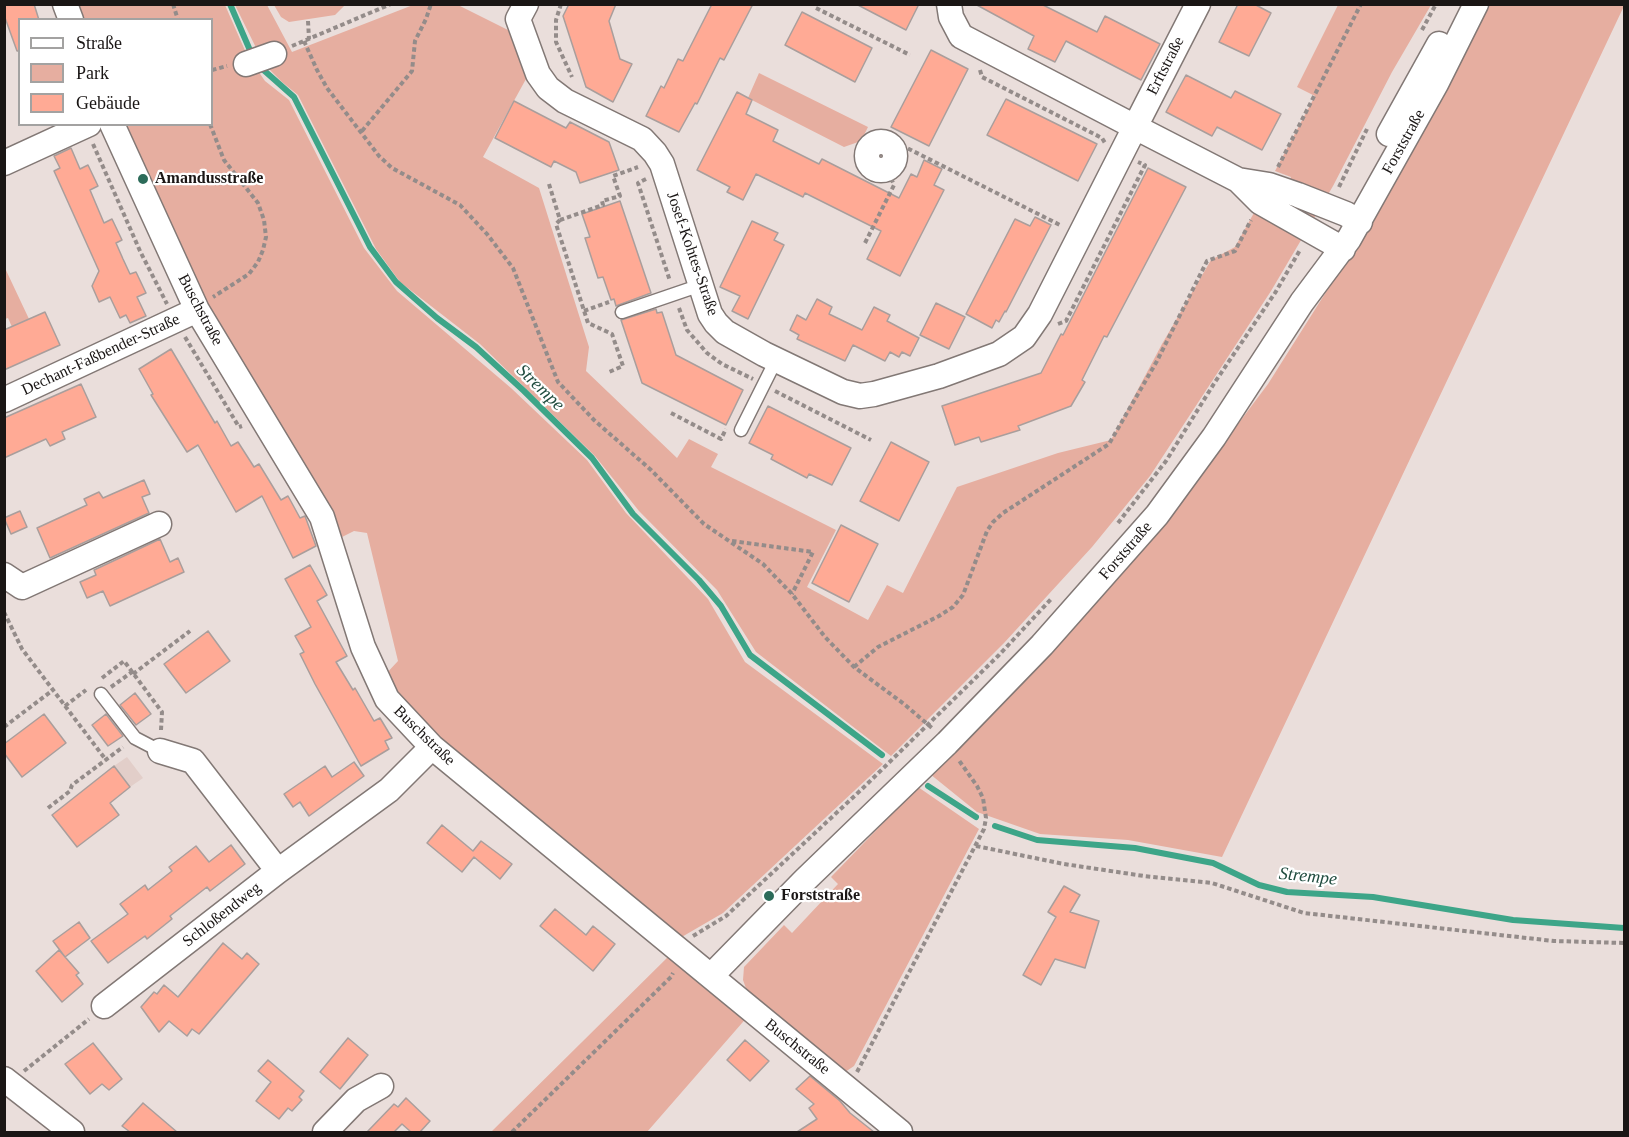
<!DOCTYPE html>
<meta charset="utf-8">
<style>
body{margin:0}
#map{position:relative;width:1629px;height:1137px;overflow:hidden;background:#eadedb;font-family:Georgia,serif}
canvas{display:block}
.frame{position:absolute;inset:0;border:6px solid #1a1615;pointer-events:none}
.legend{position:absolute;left:18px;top:18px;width:195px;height:108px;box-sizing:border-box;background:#fff;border:2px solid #a3a2a1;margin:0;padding:8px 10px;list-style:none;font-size:18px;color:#1a1615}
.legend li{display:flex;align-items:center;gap:12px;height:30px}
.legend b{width:30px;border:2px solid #a3a2a1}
</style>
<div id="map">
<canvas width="1629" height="1137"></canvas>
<div class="frame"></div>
<ul class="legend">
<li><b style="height:8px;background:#fff"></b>Straße</li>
<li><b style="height:16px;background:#e6aea0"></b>Park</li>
<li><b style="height:16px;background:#ffaa95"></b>Gebäude</li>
</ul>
</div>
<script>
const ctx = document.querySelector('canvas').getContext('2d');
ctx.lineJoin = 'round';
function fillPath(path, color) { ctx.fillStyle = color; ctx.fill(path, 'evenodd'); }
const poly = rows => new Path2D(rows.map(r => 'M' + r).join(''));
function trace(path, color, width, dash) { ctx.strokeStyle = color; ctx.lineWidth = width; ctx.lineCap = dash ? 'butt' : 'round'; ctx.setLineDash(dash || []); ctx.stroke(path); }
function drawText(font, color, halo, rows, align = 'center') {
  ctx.font = font + ' Georgia,serif'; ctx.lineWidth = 4.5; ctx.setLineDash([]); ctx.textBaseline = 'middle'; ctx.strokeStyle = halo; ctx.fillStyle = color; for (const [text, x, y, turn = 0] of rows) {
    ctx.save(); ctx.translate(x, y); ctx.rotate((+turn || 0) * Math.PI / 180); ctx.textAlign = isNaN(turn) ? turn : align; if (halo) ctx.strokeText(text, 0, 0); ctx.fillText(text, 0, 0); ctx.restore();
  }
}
const built = poly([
 [127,757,143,778,130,787,114,766]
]);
const green = poly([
 [77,5,225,5,247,55,265,81,289,100,364,248,397,291,511,388,587,460,626,513,708,599,745,662,883,764,723,913,680,938,419,724,384,676,398,661,367,533,354,531,340,538,207,308,122,125,212,124,212,20,82,19],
 [235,5,267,5,292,52,413,5,458,5,512,32,526,79,483,157,539,188,589,347,586,371,677,458,689,439,718,454,711,467,836,530,807,587,868,620,887,585,903,593,957,487,1058,453,1111,440,1162,344,1211,260,1235,247,1255,211,1273,223,1291,177,1275,171,1315,96,1297,87,1338,5,1431,5,1392,72,1333,186,1271,291,1150,476,1092,547,1004,643,891,756,756,652,717,590,639,511,595,456,480,344,400,282,376,249,298,95,282,82,264,64],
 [274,5,345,5,335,15,289,22,281,17],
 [1487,5,1624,5,1624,6,1222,857,1128,840,1040,834,977,812,930,774,1163,524,1268,384,1357,243],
 [759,73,868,127,861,141,844,147,748,98],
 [4,266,29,319,12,327,8,318,5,319],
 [918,787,979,829,854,1066,845,1072,838,1068,748,994,743,980,744,967,784,925,792,933,838,884,831,877],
 [673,952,749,1015,647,1132,491,1132]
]);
const stream = poly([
 [230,4,252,55],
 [259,66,294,97,370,247,396,282,437,318,476,347,524,391,592,458,633,514,699,580,721,606,750,655,882,755],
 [928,786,976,817],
 [995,826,1037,840,1135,848,1213,863,1259,885,1287,892,1373,897,1513,920,1624,928]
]);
const building = poly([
 [4,4,34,4,39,20,20,20,20,51,17,51,4,15,4,4],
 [569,4,616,4,609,21,620,59,632,64,613,102,586,87,563,16,569,4],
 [712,4,753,4,724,60,720,58,697,104,695,103,679,132,646,116,661,86,664,88,678,59,683,61,712,4],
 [856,4,919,4,906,30,856,4],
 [975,4,1041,4,1097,32,1105,16,1160,44,1141,80,1066,41,1055,62,1028,49,1034,36,975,4],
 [1238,4,1254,4,1271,13,1249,56,1219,42,1238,4],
 [802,12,872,48,855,82,785,45,802,12],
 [931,50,968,69,929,146,891,127,931,50],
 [1186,75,1231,98,1235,91,1281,114,1262,150,1217,127,1212,136,1166,112,1186,75],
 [737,92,752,100,746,114,778,130,773,141,819,164,822,159,899,198,911,174,917,177,924,160,942,169,934,185,944,190,900,276,867,259,881,231,805,193,803,197,756,174,743,200,727,192,730,187,697,170,737,92],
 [1006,99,1097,144,1078,181,987,135,1006,99],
 [514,101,566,128,570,122,609,142,619,170,580,183,576,172,554,161,551,167,495,138,514,101],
 [71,148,80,169,88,165,98,186,90,190,104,223,112,219,122,240,116,243,123,259,130,274,136,272,146,293,137,297,146,316,130,323,126,315,120,318,110,297,99,302,92,286,99,271,54,171,60,168,54,156,71,148],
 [1148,168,1186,187,1107,337,1104,336,1082,380,1085,382,1071,406,1018,426,1020,430,981,442,979,437,955,445,942,406,1041,373,1061,334,1063,335,1148,168],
 [620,201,651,293,616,306,614,299,611,300,603,277,598,278,585,238,590,237,582,214,620,201],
 [1035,217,1051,225,1006,312,1005,311,999,322,996,320,992,328,966,314,1015,219,1030,226,1035,217],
 [752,221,778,233,774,240,784,245,748,319,732,311,740,296,720,287,752,221],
 [817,299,832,307,829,314,862,330,874,307,890,315,887,321,919,338,910,356,902,352,899,357,890,352,885,361,853,345,845,361,797,339,799,335,790,330,797,315,806,320,817,299],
 [936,303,965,317,949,349,920,335,936,303],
 [656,309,657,313,662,312,676,355,743,390,726,425,642,383,621,320,656,309],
 [45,312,60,345,4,370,4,330,45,312],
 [171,349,215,423,217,421,231,446,238,442,254,467,259,464,281,500,288,496,300,518,305,516,316,546,293,558,262,496,236,512,198,445,187,452,151,395,153,394,139,369,171,349],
 [81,384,96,417,62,432,65,439,50,446,46,439,4,458,4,418,81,384],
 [768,406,851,448,832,485,809,474,807,478,771,459,773,455,749,443,768,406],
 [891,442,929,462,899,521,860,501,891,442],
 [144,480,150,494,142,497,149,513,50,558,37,528,87,505,84,499,99,492,103,498,144,480],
 [20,511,27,527,11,534,4,518,20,511],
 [841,525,878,544,849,602,812,583,841,525],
 [160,539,170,562,178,558,184,572,110,606,103,591,87,598,80,582,96,575,94,570,160,539],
 [310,565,327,595,317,601,347,656,336,662,353,690,355,688,374,721,380,718,392,738,385,741,389,749,361,766,315,684,300,654,304,652,295,636,311,627,285,579,310,565],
 [208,631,230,661,186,693,164,664,208,631],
 [135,693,151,714,136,725,120,705,135,693],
 [44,714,66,743,22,777,4,753,4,744,44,714],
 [106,714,123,736,108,746,92,725,106,714],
 [354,762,364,776,309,816,300,802,293,807,284,794,325,766,332,777,354,762],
 [114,766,130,787,110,803,119,815,77,847,52,815,114,766],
 [442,825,473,851,481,841,512,864,500,879,474,857,462,872,427,843,442,825],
 [231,845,245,864,210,891,207,887,170,916,172,919,147,939,145,936,108,963,91,941,128,914,120,904,145,885,148,890,172,871,169,867,196,846,209,862,231,845],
 [1064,886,1080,895,1070,912,1099,921,1085,968,1055,959,1041,985,1023,975,1056,917,1048,912,1064,886],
 [555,909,586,935,593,926,615,944,593,971,540,926,555,909],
 [79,922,90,938,65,957,53,941,79,922],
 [223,943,242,959,247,953,259,964,199,1034,192,1029,187,1036,169,1021,159,1032,141,1007,154,992,157,994,164,985,178,997,223,943],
 [59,950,79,973,76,975,83,984,62,1002,36,971,59,950],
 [348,1038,368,1055,340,1089,320,1072,348,1038],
 [745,1040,769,1061,750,1081,727,1060,745,1040],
 [93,1043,122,1079,109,1090,102,1084,90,1094,65,1064,93,1043],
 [268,1060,304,1091,299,1097,302,1100,292,1111,288,1108,279,1119,256,1101,271,1082,258,1071,268,1060],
 [810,1076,840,1101,850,1113,874,1132,797,1132,817,1119,809,1108,814,1104,796,1089,810,1076],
 [406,1098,430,1121,420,1132,411,1132,402,1124,394,1132,367,1132,394,1104,398,1107,406,1098],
 [143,1103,177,1132,130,1132,122,1126,143,1103]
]);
const path = poly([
 [173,4,178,20],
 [561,4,556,20,556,42,572,77],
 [816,8,910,55],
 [308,21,309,39],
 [1422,30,1436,4],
 [304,41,317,70,327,88,379,156,392,168,460,205,487,234,513,268,558,382,594,420,651,470,704,524,763,564,792,594,825,637,854,667,904,704,932,728],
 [292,46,391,4],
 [212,70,227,66],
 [980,70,982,77,1102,138,1105,143],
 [210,124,224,160,258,203,264,220,266,237,263,250,258,262,249,274,213,297],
 [362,131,412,71,415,41,426,19,431,4],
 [93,144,140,251,167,304],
 [894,151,905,147,1062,226],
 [1278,167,1361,4],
 [646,179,638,183,670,281],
 [549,184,560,220,603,205,602,201,620,196,613,176,638,167],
 [1339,187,1367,129],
 [560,220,556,224,588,323,612,334,623,366,609,372],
 [865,243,894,185,887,169],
 [679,308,687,330,707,353,722,364,753,379],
 [584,311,609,302],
 [1058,324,1066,321,1145,165,1138,162],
 [185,337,239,427,242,426],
 [775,391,871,440],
 [671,413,721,439,726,429],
 [1118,523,1166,461,1215,382,1275,293,1300,250],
 [732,541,813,552,792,594],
 [4,612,22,649,106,760],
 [854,667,878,647,939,616,953,607,963,595,987,531,993,522,1003,513,1109,444,1157,361,1207,261,1235,251,1251,220],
 [133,674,190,631],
 [102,678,124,661,162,712,161,730],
 [111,687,132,672],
 [65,706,86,690],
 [4,727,53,690],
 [48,808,70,791,72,785,123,747],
 [976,846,1064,864,1144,876,1212,883,1304,913,1554,941,1624,943],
 [693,936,726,916,862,789,999,655,1052,598],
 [24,1071,89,1019],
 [857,1072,984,829,986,818,983,798,977,786,958,759],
 [512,1132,671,977,673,973]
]);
const service = poly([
 [622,312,701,285],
 [741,430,776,360],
 [101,694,135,738,160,751]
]);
const minor = poly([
 [65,4,71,20],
 [526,4,518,19,538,74,548,88,565,101,642,139,655,153,662,164,710,314,716,323,725,332,764,354,843,392,860,396,874,394,939,376,999,354,1024,337,1040,314,1135,127,1238,180,1260,202,1343,249],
 [949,4,951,17,961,36,1135,127,1198,4],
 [246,64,274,54],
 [112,124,197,310,322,517,363,647,387,699,432,747,900,1132],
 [1389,134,1439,44],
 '867 156a14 14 0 1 1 28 0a14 14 0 1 1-28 0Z',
 [4,163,89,124],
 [1238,180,1269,185,1298,195,1346,214,1360,222],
 [4,400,197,310],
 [4,575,22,587,159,524],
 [160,751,193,761,278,871],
 [711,976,805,880,947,743,1042,645,1157,515,1214,437,1302,302,1349,239,1436,84,1476,4],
 [104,1006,278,871,389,790,432,747],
 [4,1079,72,1132],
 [325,1132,356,1100,381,1086]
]);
const markers = [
 [143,179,6,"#2c6b59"],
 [769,896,6,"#2c6b59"]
];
const streetNames = [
 ["Erftstraße",1166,66,-63],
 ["Forststraße",1404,142,-61],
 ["Josef-Kohtes-Straße",692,254,71],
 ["Buschstraße",200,310,62],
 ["Dechant-Faßbender-Straße",101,355,-25],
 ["Forststraße",1126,551,-49],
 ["Buschstraße",424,736,44],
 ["Schloßendweg",222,915,-38],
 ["Buschstraße",797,1047,39]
];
const poiNames = [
 ["Amandusstraße",155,179],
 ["Forststraße",781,896]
];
const waterNames = [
 ["Strempe",540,388,44],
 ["Strempe",1308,877,6]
];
fillPath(built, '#e2cec9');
fillPath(green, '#e6aea0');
trace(stream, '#3da588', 6);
fillPath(building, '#ffaa95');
trace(building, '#a99e9c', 1.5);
trace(service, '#827875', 15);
trace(minor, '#827875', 27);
trace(path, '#948c8a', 4, [4.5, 3]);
trace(service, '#fff', 12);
trace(minor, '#fff', 24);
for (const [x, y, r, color] of markers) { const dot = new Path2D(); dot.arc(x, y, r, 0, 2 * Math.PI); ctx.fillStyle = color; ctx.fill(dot); trace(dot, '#fff', 2); }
drawText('16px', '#1a1615', '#fff', streetNames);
drawText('bold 16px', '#1a1615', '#fff', poiNames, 'left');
drawText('italic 18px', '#214d40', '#fff', waterNames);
</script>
